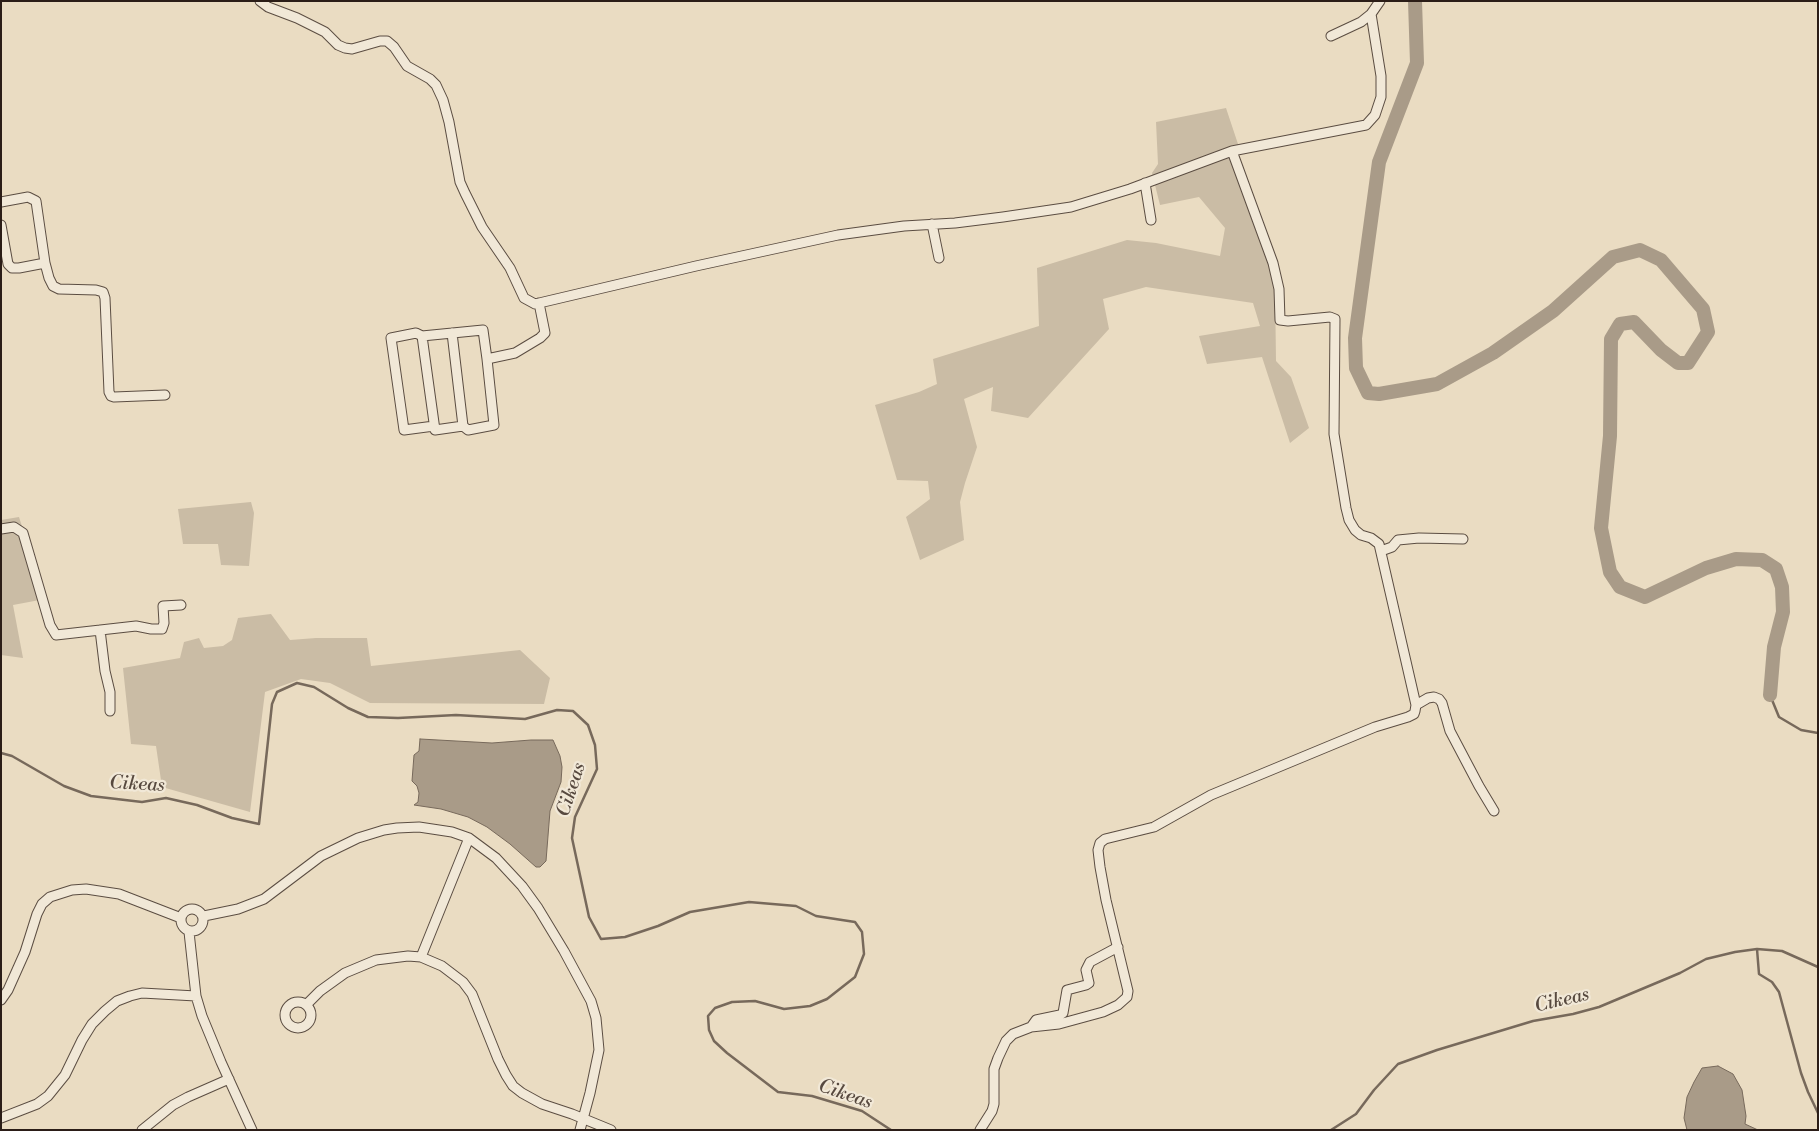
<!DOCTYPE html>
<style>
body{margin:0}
#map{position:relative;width:1819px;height:1131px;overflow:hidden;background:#eadcc2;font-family:"Libre Bodoni",serif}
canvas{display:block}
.frame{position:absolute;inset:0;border:2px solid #2b1d17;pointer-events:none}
</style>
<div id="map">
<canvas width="1819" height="1131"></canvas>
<div class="frame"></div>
</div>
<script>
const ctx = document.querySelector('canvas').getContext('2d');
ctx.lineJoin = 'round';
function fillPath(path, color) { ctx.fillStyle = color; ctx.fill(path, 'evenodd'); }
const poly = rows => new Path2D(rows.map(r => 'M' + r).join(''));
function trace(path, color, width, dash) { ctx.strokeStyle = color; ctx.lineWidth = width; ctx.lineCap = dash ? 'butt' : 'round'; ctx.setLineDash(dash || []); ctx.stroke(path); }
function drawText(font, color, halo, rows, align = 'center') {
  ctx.font = font + ' "Libre Bodoni",serif'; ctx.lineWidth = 4.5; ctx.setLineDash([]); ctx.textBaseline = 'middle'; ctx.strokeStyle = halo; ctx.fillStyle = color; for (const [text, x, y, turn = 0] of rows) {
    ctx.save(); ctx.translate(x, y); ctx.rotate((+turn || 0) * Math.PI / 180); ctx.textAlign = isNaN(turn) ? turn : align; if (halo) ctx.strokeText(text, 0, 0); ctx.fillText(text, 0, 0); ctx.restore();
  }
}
const green = poly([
 [1226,108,1241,153,1232,155,1265,250,1275,287,1276,361,1291,377,1309,428,1290,443,1262,357,1207,364,1199,336,1260,326,1253,303,1146,287,1103,299,1109,329,1028,418,991,411,993,387,964,399,977,447,965,483,960,502,964,540,920,560,906,517,930,499,928,481,897,480,875,405,919,392,937,384,933,359,1039,326,1037,268,1127,240,1156,243,1220,256,1225,228,1199,197,1160,205,1152,173,1158,164,1156,122],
 [251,502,254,513,249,566,221,565,218,544,183,544,178,509],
 [19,517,45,599,13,605,23,658,1,655,1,520],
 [271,614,290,640,316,638,367,638,371,666,520,650,550,678,544,704,370,703,330,683,301,679,265,692,250,812,162,787,156,746,131,744,123,668,180,658,184,642,199,638,204,648,223,646,232,640,238,618]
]);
const water = poly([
 [420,739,492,743,531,740,553,740,560,756,562,767,561,782,550,811,546,861,540,867,536,867,510,844,487,827,468,817,441,809,414,805,418,802,419,793,417,786,412,781,414,755,419,751,420,739],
 [1718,1066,1733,1074,1742,1090,1746,1116,1745,1124,1758,1130,1687,1130,1684,1118,1687,1097,1694,1082,1702,1068,1718,1066]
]);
const stream = poly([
 [1770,695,1779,717,1801,730,1818,733],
 [1,753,12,756,64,786,91,796,142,802,166,798,197,805,232,818,259,824,272,704,277,692,297,683,314,687,348,708,368,717,398,718,456,715,525,719,557,710,573,711,588,725,595,745,597,769,575,817,572,838,589,917,601,939,625,937,658,926,690,912,749,902,796,906,816,916,855,922,862,932,864,954,855,977,827,999,810,1006,784,1009,755,1001,732,1002,715,1008,708,1016,709,1030,714,1041,727,1053,778,1092,812,1096,862,1111,891,1130],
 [1757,949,1759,974,1772,982,1779,992,1801,1073,1808,1092,1818,1113],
 [1331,1130,1356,1114,1374,1090,1398,1064,1437,1050,1533,1021,1573,1014,1599,1007,1680,973,1706,959,1735,952,1757,949,1782,951,1818,967]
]);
const river = poly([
 [1415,1,1417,63,1379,162,1355,338,1356,368,1368,393,1379,394,1437,384,1493,353,1553,311,1613,257,1640,250,1661,260,1703,309,1708,332,1688,363,1678,363,1661,350,1634,322,1620,324,1611,339,1610,436,1601,528,1610,572,1620,587,1645,597,1706,568,1736,559,1762,560,1776,569,1782,587,1783,612,1774,647,1770,695]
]);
const minor = poly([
 [260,1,268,7,297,18,325,32,338,45,345,48,352,49,380,41,387,41,394,47,407,66,430,79,436,85,443,100,449,122,460,182,465,193,482,227,510,268,524,298,535,304,696,266,838,235,904,226,955,223,1003,217,1071,207,1130,189,1232,151,1366,125,1375,115,1381,97,1381,76,1371,14,1380,1],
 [1331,36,1361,22,1371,14],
 [1145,183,1151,220],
 [1,202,28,197,36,201,45,263,49,278,53,286,59,289,96,290,103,292,105,298,109,392,111,396,114,397,165,395],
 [932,224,939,258],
 [1,225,8,264,12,268,19,268,45,263],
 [452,333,463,426],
 [422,336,435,430,463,426,468,430,494,425,487,359,483,330,422,336,416,333,391,338,404,430,434,426],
 [487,359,515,353,540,338,545,333,539,303],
 [1,529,14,527,23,533,50,625,56,635,136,626,151,629,162,629,164,623,163,606,181,605],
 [1381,551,1392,547,1398,540,1419,538,1463,539],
 [100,630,105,671,110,692,110,711],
 [1416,705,1428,698,1434,697,1439,699,1442,703,1450,731,1479,786,1494,811],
 '181 920a11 11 0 1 1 22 0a11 11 0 1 1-22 0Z',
 [204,916,238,909,264,899,321,856,358,838,384,830,397,828,419,827,452,832,469,838,496,858,522,886,538,908,564,951,591,1001,596,1018,599,1050,590,1093,580,1130],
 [189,932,196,996,202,1016,221,1062,252,1130],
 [421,957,469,838],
 [1,1000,8,990,25,952,37,914,42,904,50,897,72,890,86,889,119,894,181,918],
 '285 1015a13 13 0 1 1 26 0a13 13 0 1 1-26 0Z',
 [307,1004,320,991,345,973,376,960,408,956,421,957,442,966,463,982,472,994,498,1059,506,1075,513,1086,522,1093,542,1104,572,1114,611,1130],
 [1031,1027,1036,1020,1060,1015,1063,1013,1067,990,1086,985,1089,983,1086,970,1090,962,1118,947],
 [1,1118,37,1104,48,1096,65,1075,82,1040,92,1024,105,1011,117,1001,130,996,142,993,196,996],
 [142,1130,173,1105,188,1097,229,1079],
 [980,1130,992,1111,994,1104,994,1069,998,1058,1006,1041,1013,1034,1031,1027,1059,1024,1103,1012,1118,1005,1127,997,1128,991,1106,900,1100,867,1098,850,1100,843,1105,839,1154,827,1211,795,1375,727,1408,717,1414,714,1415,711,1416,705,1379,544,1371,538,1361,535,1355,530,1349,520,1346,508,1334,434,1335,319,1330,317,1288,321,1280,320,1279,289,1273,263,1232,151]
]);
const waterNames = [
 ["Cikeas",137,785,3],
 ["Cikeas",572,790,-72],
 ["Cikeas",1562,1001,-13],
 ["Cikeas",845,1095,19]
];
fillPath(green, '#cabca5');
fillPath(water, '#a99b88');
trace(water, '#77695b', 1);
trace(stream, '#77695b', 2.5);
trace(river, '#a99b88', 14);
trace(minor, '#5b4d42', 11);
trace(minor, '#f1e8d7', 9);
drawText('italic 19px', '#57493f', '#f1e8d7', waterNames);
</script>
